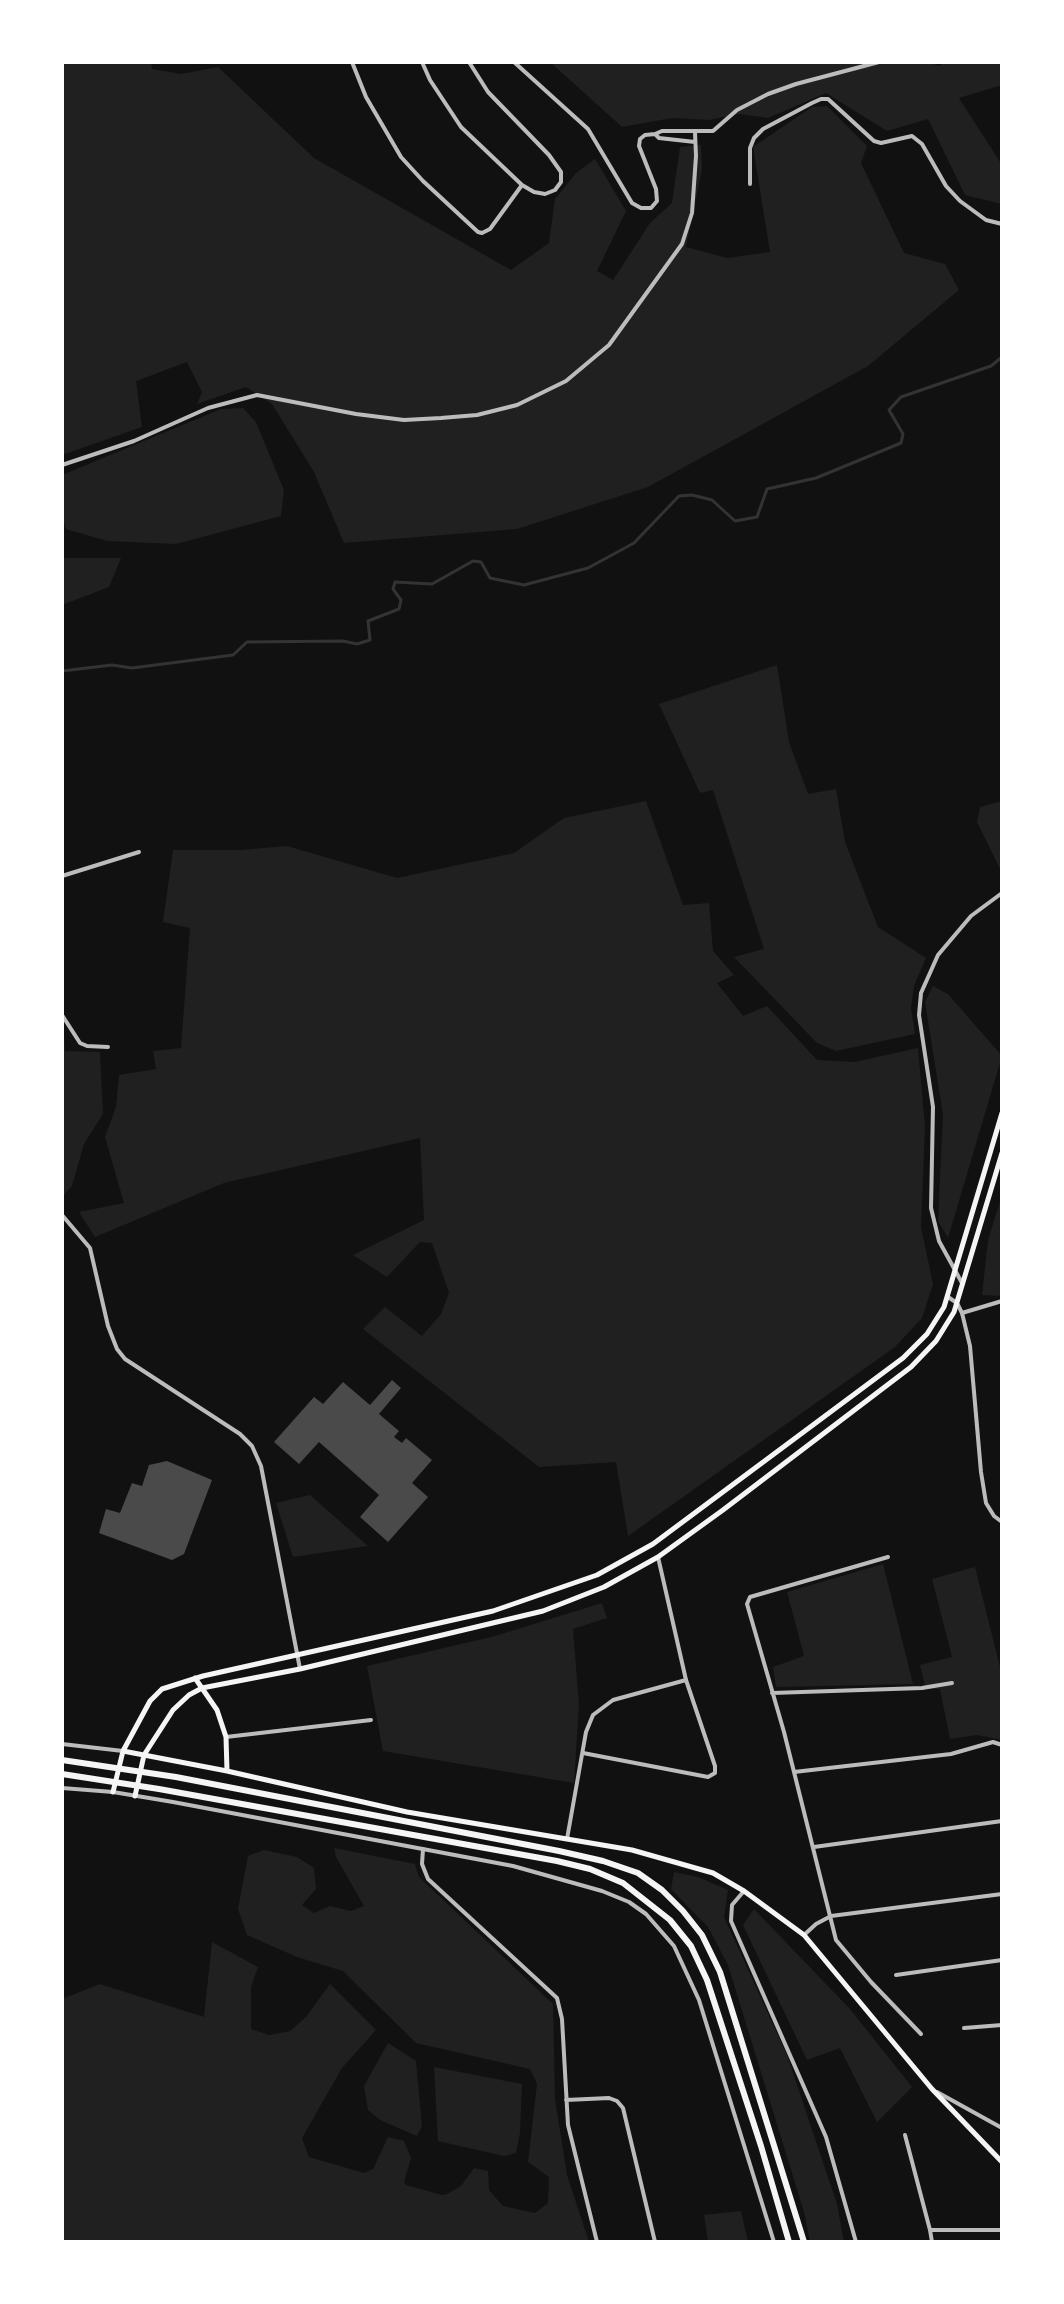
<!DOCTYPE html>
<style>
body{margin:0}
#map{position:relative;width:1064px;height:2304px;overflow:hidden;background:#111;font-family:Ubuntu,sans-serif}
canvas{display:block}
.frame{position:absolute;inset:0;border:64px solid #fff;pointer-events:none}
</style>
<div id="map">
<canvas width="1064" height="2304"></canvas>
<div class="frame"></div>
</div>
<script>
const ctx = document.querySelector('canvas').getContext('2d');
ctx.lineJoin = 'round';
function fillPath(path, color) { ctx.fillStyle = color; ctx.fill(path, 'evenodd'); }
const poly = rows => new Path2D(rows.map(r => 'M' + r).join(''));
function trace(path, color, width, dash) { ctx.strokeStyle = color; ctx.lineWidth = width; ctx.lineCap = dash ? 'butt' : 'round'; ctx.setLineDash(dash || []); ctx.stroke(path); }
const green = poly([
 [62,62,151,62,152,69,181,74,218,67,314,158,511,270,549,243,555,199,576,173,595,159,626,211,597,271,613,280,650,223,672,203,680,147,701,145,702,169,686,247,727,258,770,252,753,147,812,107,827,106,867,146,861,163,904,253,945,264,959,290,868,366,648,487,517,529,344,543,314,472,272,404,246,387,197,404,202,392,187,362,136,381,142,427,62,455],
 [550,62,928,62,939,66,945,62,1002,62,1002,85,959,98,1002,165,1002,204,965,195,928,119,887,131,826,93,768,118,739,114,709,120,672,118,622,127],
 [243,408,256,422,284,490,281,516,176,544,107,541,66,529,62,517,62,475,221,409],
 [62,558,121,558,109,587,62,605],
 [777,665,789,742,808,794,836,789,845,842,878,927,926,958,914,986,911,1008,915,1034,836,1051,817,1043,734,957,764,949,713,790,700,793,659,704],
 [646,801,683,905,709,903,713,951,734,975,717,983,743,1016,767,1006,817,1060,854,1062,918,1048,925,1126,921,1227,933,1284,922,1318,895,1347,628,1536,616,1462,539,1467,363,1329,385,1307,422,1336,441,1314,449,1293,432,1243,420,1242,387,1277,353,1255,424,1220,420,1138,224,1183,95,1237,79,1212,124,1203,105,1137,116,1107,119,1075,156,1069,153,1051,181,1048,190,928,163,922,173,850,240,850,287,846,397,878,514,853,564,818],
 [1002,801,1002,873,977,822,980,807],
 [933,986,948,994,1002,1056,948,1238,938,1221,943,1115,925,1002],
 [62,1008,65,1051,100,1052,103,1114,84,1144,72,1186,62,1197],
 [1002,1195,1002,1296,982,1295,988,1240],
 [310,1495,368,1546,293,1557,276,1503],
 [883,1564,913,1684,776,1687,773,1667,804,1656,787,1592],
 [975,1567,1002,1675,1002,1740,977,1735,950,1739,940,1689,926,1689,920,1665,952,1657,932,1579],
 [602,1603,607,1618,573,1629,579,1705,574,1783,383,1751,367,1666,495,1636],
 [334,1848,415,1864,419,1877,553,2004,555,2099,567,2175,589,2242,62,2242,62,1999,100,1984,204,2017,212,1942,258,1967,251,1987,251,2029,269,2035,290,2031,306,2017,330,1984,376,2030,342,2068,302,2138,309,2157,364,2173,373,2169,388,2137,404,2141,411,2158,404,2182,406,2185,442,2195,447,2194,461,2186,474,2168,488,2171,489,2190,503,2206,535,2213,548,2203,549,2177,528,2162,537,2084,530,2069,416,2043,343,1971,297,1957,247,1935,238,1909,248,1856,264,1850,297,1857,314,1868,316,1889,302,1905,314,1913,330,1906,351,1911,364,1906,336,1857],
 [674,1872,698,1877,728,1890,724,1917,787,2055,837,2204,844,2242,810,2242,804,2212,728,1965,708,1927,671,1889],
 [754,1909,850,2009,912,2087,877,2122,840,2048,807,2060,743,1925],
 [388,2043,416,2061,422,2126,417,2136,380,2120,368,2110,364,2086],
 [434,2067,522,2084,520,2133,516,2153,504,2156,438,2141],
 [741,2211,748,2242,708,2242,704,2215]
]);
const stream = poly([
 [62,671,112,665,132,668,233,655,247,642,343,641,357,644,370,640,368,621,399,609,401,600,393,589,395,582,432,584,473,561,481,562,490,578,524,585,588,568,634,543,679,496,692,495,712,500,735,521,757,517,767,489,816,478,901,443,903,434,889,410,901,397,991,366,1002,357]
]);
const building = poly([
 [392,1380,401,1388,379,1414,399,1431,394,1437,402,1443,406,1438,432,1460,412,1483,428,1497,388,1542,360,1517,379,1495,319,1442,299,1464,274,1442,314,1397,323,1404,343,1382,370,1405],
 [167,1461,212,1480,184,1554,172,1560,99,1533,106,1509,120,1513,132,1483,142,1486,149,1465]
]);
const minor = poly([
 [352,62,366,97,401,157,423,181,478,232,482,233,490,229,522,185],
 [422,62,430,80,461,127,522,185,534,192,545,194,555,190,561,182,561,172,549,155,488,92,469,62],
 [514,62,588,129,632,203,641,208,651,208,657,201,656,189,639,146,640,139,645,135,655,134],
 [695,142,659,138,655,134,662,131,713,131,737,110,768,94,796,84,879,62],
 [750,184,750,148,754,138,763,129,812,103,821,99,828,99,874,141,881,143,912,136,922,144,946,186,960,201,986,220,1002,224],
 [62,465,134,441,208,408,257,395,356,414,404,420,441,418,477,415,517,405,566,381,609,345,682,244,692,213,696,156,695,132],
 [62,876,139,852],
 [62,1015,80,1043,87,1046,108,1047],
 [62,1215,90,1248,108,1326,117,1349,125,1359,240,1434,252,1446,261,1466,300,1669],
 [962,1313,1002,1301],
 [888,1557,750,1597,747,1604,784,1732,836,1940,871,1982,921,2034],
 [772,1693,922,1688,952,1683],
 [226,1737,371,1720],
 [583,1753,708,1777,715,1773,715,1766,686,1680],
 [794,1772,951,1754,993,1742,1002,1745],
 [814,1847,1002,1821],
 [423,1849,422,1864,428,1879,557,1998,562,2019,568,2125,597,2242],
 [744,1891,732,1905,731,1921,826,2137,856,2242],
 [804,1935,816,1924,831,1916,1002,1894],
 [896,1975,1002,1960],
 [964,2028,1002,2025],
 [937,2092,1002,2128],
 [566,2100,609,2098,617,2101,623,2108,655,2242],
 [905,2135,930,2230],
 [932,2242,930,2230,1002,2230]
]);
const tertiary = poly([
 [962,1283,939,1241,931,1208,933,1107,919,1015,921,993,938,955,971,916,1002,893],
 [948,1297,957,1303,962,1313,970,1346,981,1472,986,1503,994,1516,1002,1522],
 [62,1744,123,1751],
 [62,1788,113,1792,173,1802,513,1866,602,1891,629,1902,646,1914,674,1946,699,2000,774,2242],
 [567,1839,586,1732,593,1715,613,1700,686,1680,658,1557]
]);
const secondary = poly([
 [195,1678,217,1710,226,1737,227,1771],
 [123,1751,227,1771,407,1812,632,1850,713,1873,744,1891,804,1935,932,2089,1002,2162],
 [113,1792,123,1751,150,1701,162,1689,203,1676,493,1611,597,1575,653,1544,903,1358,927,1334,944,1307,1002,1113],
 [135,1796,144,1755,173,1710,189,1695,202,1688,300,1669,543,1611,604,1587,658,1557,723,1510,911,1367,936,1341,954,1312,1002,1153]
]);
const trunk = poly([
 [62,1760,176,1777,559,1851,603,1861,638,1873,662,1890,683,1911,702,1935,720,1972,804,2242],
 [62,1774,159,1789,557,1861,590,1869,623,1883,670,1920,691,1946,707,1980,761,2146,789,2242]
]);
fillPath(green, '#202020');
trace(stream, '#333', 3);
fillPath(building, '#4a4a4a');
trace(minor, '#bcbcbc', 4);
trace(tertiary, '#bcbcbc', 4);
trace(secondary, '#f5f5f5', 5);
trace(trunk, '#f5f5f5', 6);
</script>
